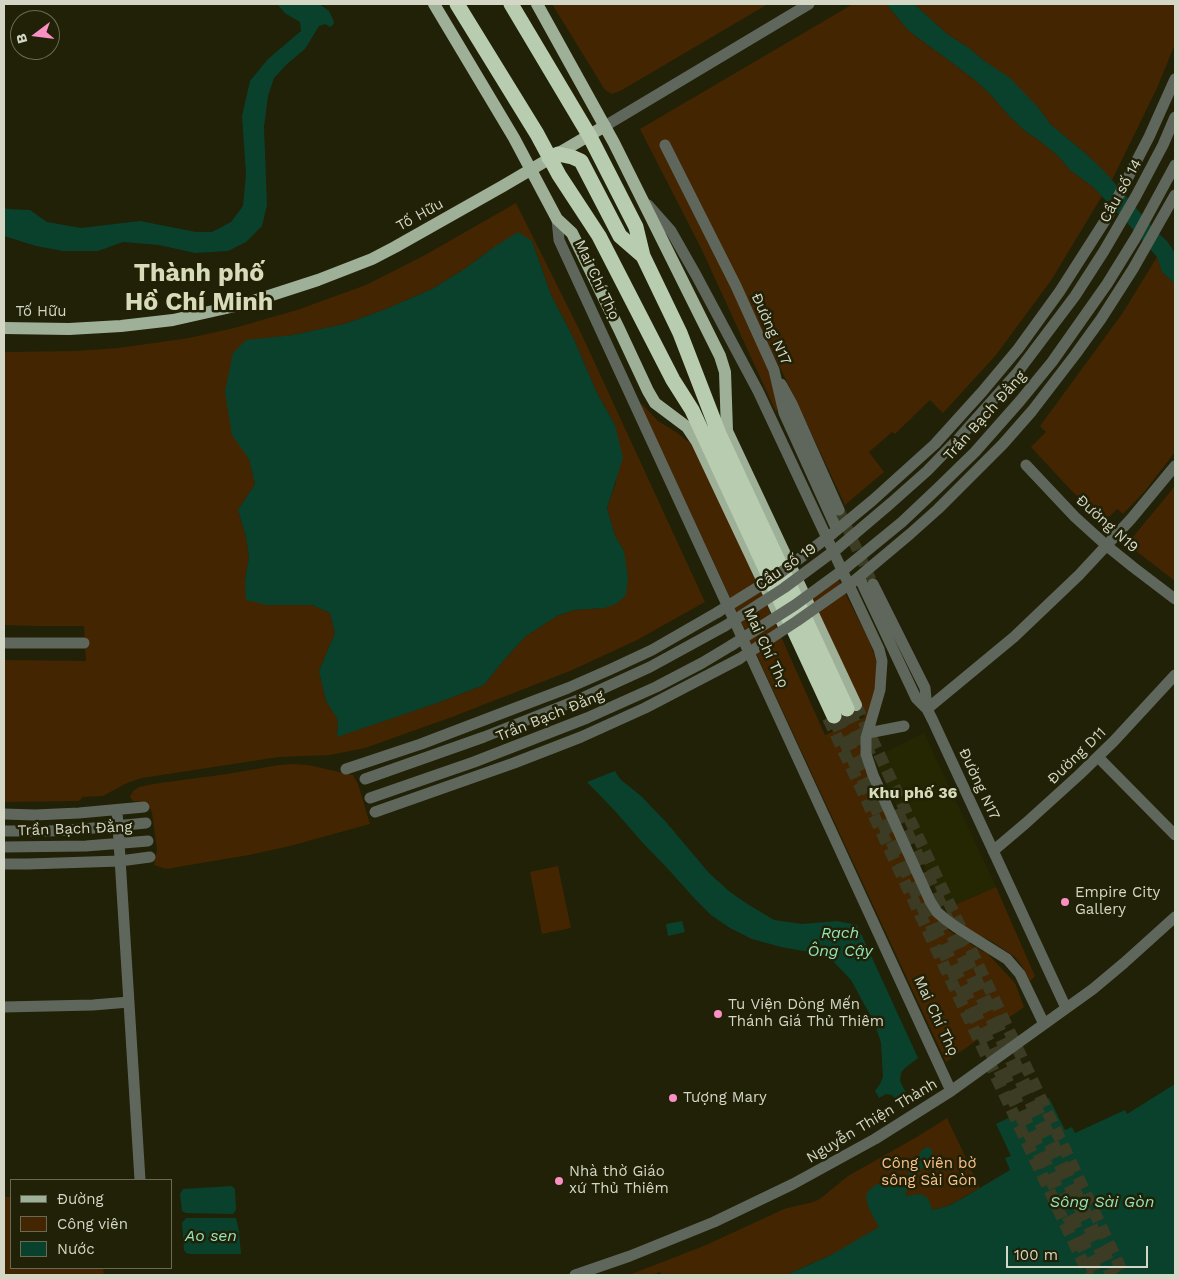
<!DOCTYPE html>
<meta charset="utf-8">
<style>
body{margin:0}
#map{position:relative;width:1179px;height:1279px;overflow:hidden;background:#202106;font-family:"Work Sans",sans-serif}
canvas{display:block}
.frame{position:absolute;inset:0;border:5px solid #d4d7c6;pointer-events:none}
.legend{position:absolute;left:10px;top:1179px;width:162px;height:90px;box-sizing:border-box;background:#202106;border:1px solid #686a53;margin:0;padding:6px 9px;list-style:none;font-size:15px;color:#d4d7c6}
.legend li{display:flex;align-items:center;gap:10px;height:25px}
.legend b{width:25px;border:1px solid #686a53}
.north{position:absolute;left:10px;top:10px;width:50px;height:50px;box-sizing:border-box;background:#202106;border:1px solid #686a53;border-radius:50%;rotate:255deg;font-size:14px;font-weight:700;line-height:20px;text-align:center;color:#d4d7c6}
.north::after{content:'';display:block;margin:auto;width:18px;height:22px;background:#fc8fc3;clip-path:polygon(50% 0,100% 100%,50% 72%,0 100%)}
.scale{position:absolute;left:1006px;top:1246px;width:142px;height:22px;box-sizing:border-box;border:2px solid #d4d7c6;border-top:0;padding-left:6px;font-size:15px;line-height:18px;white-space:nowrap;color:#d4d7c6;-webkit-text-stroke:4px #202106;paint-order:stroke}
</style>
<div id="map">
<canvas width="1179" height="1279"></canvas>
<div class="frame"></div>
<ul class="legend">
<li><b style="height:6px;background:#9fb098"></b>Đường</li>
<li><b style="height:14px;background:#442502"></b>Công viên</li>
<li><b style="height:14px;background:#0a412c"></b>Nước</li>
</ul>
<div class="north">B</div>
<div class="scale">100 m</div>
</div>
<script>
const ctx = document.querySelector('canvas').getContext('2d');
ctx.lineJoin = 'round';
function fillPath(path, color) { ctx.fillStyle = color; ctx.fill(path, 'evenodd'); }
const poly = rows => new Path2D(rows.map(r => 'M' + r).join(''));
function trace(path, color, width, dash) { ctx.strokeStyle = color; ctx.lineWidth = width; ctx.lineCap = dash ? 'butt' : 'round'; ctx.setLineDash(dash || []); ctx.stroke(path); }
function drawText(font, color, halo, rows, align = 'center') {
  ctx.font = font + ' "Work Sans",sans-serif'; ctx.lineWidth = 5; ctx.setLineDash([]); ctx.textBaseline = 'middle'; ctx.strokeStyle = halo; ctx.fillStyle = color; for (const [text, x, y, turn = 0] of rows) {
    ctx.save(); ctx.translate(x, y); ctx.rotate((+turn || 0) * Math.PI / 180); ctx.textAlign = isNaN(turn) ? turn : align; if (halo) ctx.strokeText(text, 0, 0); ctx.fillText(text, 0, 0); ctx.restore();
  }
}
const built = poly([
 [924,733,996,887,946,909,936,892,874,758]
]);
const green = poly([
 [552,4,768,4,622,90,612,94,605,90],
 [853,4,886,4,909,31,955,65,976,81,990,94,1010,117,1025,131,1040,141,1057,155,1070,170,1093,187,1102,196,1052,279,996,355,943,413,930,400,895,434,892,432,869,452,884,472,845,505,793,394,667,140,772,371,779,405,776,412,702,250,640,129],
 [914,4,1175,4,1175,44,1157,88,1112,180,1084,152,1050,124,1038,107,969,48,947,34],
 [516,203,581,333,705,602,637,640,570,671,452,717,365,748,330,755,279,757,142,778,127,783,103,796,83,797,79,801,4,802,4,660,86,661,84,626,35,626,4,625,4,352,77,351,118,348,154,343,189,338,234,328,297,310,366,285,425,255],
 [532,241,551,295,573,337,597,393,615,425,616,482,607,508,615,536,624,551,604,608,574,610,557,616,526,636,503,661,484,685,437,703,337,736,338,720,326,701,319,671,335,633,330,613,312,605,267,605,245,581,249,557,246,537,238,510,255,484,249,459,246,341,293,335,344,324,386,309,432,289,466,268,494,247],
 [1157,257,1162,272,1175,284,1175,452,1145,491,1123,514,1117,509,1109,517,1098,517,1066,485,1031,447,1046,432,1040,426,1122,314],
 [640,404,642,404,658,421,676,432,695,447,698,451,825,735,865,717,808,594,838,579,869,640,876,660,879,678,860,748,866,771,930,910,941,924,951,932,977,948,988,954,1015,983,1024,1007,946,1062],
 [1175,486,1175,581,1136,551,1132,538],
 [291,764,308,765,353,775,358,784,370,824,290,846,249,855,166,869,154,865,157,850,152,813,148,802,133,801,130,797,133,791,139,787,153,784,227,774,279,765],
 [558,866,571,928,542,934,530,872],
 [996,887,1035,976,1030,981,1022,966,1015,957,993,942,961,926,953,920,946,909],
 [947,1118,980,1188,948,1206,931,1210,786,1275,662,1275,660,1272,651,1275,629,1275,706,1245,784,1209,813,1202,820,1199,848,1176,915,1138],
 [4,1197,11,1197,11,1268,103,1268,104,1275,4,1275]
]);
const water = poly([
 [277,4,319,4,329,11,334,22,333,25,330,27,325,24,319,26,305,49,287,64,274,78,268,96,264,127,267,205,262,226,246,242,228,251,195,253,159,245,123,242,98,251,63,251,36,246,4,236,4,207,7,209,30,210,47,222,81,228,140,221,196,232,212,232,231,222,243,206,246,174,242,116,250,81,268,59,301,31,300,22,286,14],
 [886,4,914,4,947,34,969,48,983,60,1010,78,1028,97,1038,107,1050,124,1084,152,1105,172,1156,231,1167,241,1175,253,1175,284,1162,272,1157,257,1129,225,1093,187,1070,170,1057,155,1040,141,1025,131,1010,117,990,94,976,81,955,65,909,31],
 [518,232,532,241,551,295,573,337,597,393,615,425,623,458,607,508,615,536,624,551,628,578,626,595,616,604,604,608,574,610,557,616,526,636,503,661,484,685,437,703,337,737,338,720,326,701,319,671,335,633,330,613,312,605,267,605,246,600,245,581,249,557,246,537,238,510,255,484,249,459,232,435,225,392,233,353,246,340,293,335,344,324,386,309,432,289,466,268,494,247],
 [615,771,620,779,641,796,666,822,709,873,730,892,749,905,774,920,802,924,837,921,857,925,918,1058,905,1068,901,1073,900,1081,909,1099,907,1101,899,1105,892,1095,886,1094,879,1098,875,1091,880,1084,883,1077,881,1043,875,1024,851,980,832,960,809,952,781,947,752,939,730,928,711,915,695,899,669,870,642,842,615,811,587,782],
 [682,921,685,932,668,936,666,924],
 [1175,1084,1175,1275,786,1275,831,1255,879,1227,869,1209,866,1197,868,1191,877,1184,905,1182,908,1179,909,1169,917,1160,921,1151,925,1148,928,1147,932,1150,932,1153,930,1160,918,1173,912,1184,905,1193,906,1196,920,1194,925,1196,929,1200,932,1210,948,1206,963,1198,1010,1170,1005,1158,1011,1156,996,1124,1049,1098,1065,1130,1072,1127,1075,1133,1125,1110,1127,1114],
 [232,1186,235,1189,236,1210,233,1214,186,1213,182,1211,180,1194,183,1189],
 [186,1218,236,1218,239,1231,241,1254,190,1254,186,1253,184,1250,182,1223]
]);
const minorTunnel = poly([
 [839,510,873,584]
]);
const majorTunnel = poly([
 [856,705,1124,1275],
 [828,718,1089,1275]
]);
const highwayTunnel = poly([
 [847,709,869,756],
 [834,716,1097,1275],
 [895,810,1113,1275]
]);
const minor = poly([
 [605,126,809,4],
 [665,145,736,286,774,370,784,413,837,530],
 [648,205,671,231,696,275,758,391,879,649,882,661,880,690,866,738,866,754,873,775,930,901,937,912,945,919,956,927,1007,959,1020,974,1044,1024],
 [557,219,559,240,951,1091],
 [781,384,792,404,839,510],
 [1026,465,1075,517,1107,546,1133,567,1175,599],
 [832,534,873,500,935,444,982,392,1018,349,1060,291,1108,216,1149,137,1175,79],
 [838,548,891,503,927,471,960,437,1017,373,1075,296,1104,251,1136,196,1163,145,1175,117],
 [847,567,902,522,938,488,975,452,1020,401,1052,362,1107,284,1136,237,1175,165],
 [859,577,916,698,927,709,933,721,1066,1008],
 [854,581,910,534,938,509,1003,444,1032,411,1075,355,1101,319,1133,269,1175,195],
 [873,584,925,688,927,709],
 [4,643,84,643],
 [927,709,1014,637,1079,575,1131,519,1175,466],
 [868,733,904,726],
 [1098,757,1175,835],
 [346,769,421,744,568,688,609,670,652,650,718,612],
 [365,779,484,737,580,699,650,667,725,626],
 [370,798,474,762,587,718,656,687,702,663,732,645],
 [117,810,140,1180],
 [375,812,514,763,581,737,645,708,739,659],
 [4,814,35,815,79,813,144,807],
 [4,831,49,831,83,829,146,823],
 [4,847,86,846,148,841],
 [993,851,1026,823,1079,775,1114,741,1175,675],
 [4,864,28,864,120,861,150,857],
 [4,1007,93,1005,129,1002],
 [575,1275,630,1256,714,1222,793,1184,875,1139,951,1091,1093,989,1124,963,1175,917]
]);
const major = poly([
 [434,4,514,138,557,219,572,233,619,329,648,391,655,403,687,427,697,442,783,624],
 [537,4,614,143,720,356,725,372,727,431,856,705],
 [4,328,69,329,121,326,173,320,244,304,318,280,372,259,395,247,503,186,605,126]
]);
const highway = poly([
 [457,4,537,134,559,175,599,236,673,380,692,410,834,716],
 [511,4,589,135,636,227,643,256,680,333,719,434,847,709],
 [549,158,558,154,572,157,581,161,620,236,643,256]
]);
const minorBridge = poly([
 [718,612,779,574,832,534],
 [725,626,784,588,838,548],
 [732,645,795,605,847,567],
 [739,659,797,621,854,581]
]);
const markers = [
 [1065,902,5,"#fc8fc3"],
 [718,1014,5,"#fc8fc3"],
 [673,1098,5,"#fc8fc3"],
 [559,1181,5,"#fc8fc3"]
];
const streetNames = [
 ["Cầu số 14",1121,191,-61],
 ["Tố Hữu",420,215,-29],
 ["Mai Chí Thọ",597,280,65],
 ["Tố Hữu",41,312],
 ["Đường N17",771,329,66],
 ["Trần Bạch Đằng",985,416,-48],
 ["Đường N19",1107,524,42],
 ["Cầu số 19",786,567,-35],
 ["Mai Chí Thọ",766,648,65],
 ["Trần Bạch Đằng",550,716,-22],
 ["Đường D11",1077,756,-44],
 ["Đường N17",979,784,65],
 ["Trần Bạch Đằng",75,829,-2],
 ["Mai Chí Thọ",936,1016,65],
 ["Nguyễn Thiện Thành",872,1121,-31]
];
const poiNames = [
 ["Empire City",1075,893],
 ["Gallery",1075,910],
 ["Tu Viện Dòng Mến",728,1005],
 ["Thánh Giá Thủ Thiêm",728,1022],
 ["Tượng Mary",683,1098],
 ["Nhà thờ Giáo",569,1172],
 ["xứ Thủ Thiêm",569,1189]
];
const parkNames = [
 ["Công viên bờ",929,1164],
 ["sông Sài Gòn",929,1181]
];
const neighbourhoodNames = [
 ["Khu phố 36",913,793]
];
const waterNames = [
 ["Rạch",840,933],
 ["Ông Cậy",840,951],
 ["Sông Sài Gòn",1102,1202],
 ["Ao sen",211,1236]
];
const townNames = [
 ["Thành phố",199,274],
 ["Hồ Chí Minh",199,303]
];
fillPath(built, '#252703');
fillPath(green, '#442502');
fillPath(water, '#0a412c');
trace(minorTunnel, '#3b3c23', 11, [11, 5.5]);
trace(majorTunnel, '#3b3c23', 12, [12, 6]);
trace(highwayTunnel, '#3b3c23', 15, [15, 8]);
trace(minor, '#5f675c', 11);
trace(major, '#9fb098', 12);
trace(highway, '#b8cdb0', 15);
trace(minorBridge, '#5f675c', 11);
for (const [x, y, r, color] of markers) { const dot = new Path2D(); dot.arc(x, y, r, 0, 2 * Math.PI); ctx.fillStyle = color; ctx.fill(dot); trace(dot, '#202106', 2); }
drawText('15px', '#d4d7c6', '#202106', streetNames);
drawText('15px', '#d4d7c6', '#202106', poiNames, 'left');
drawText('15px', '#fdc28c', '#202106', parkNames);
drawText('bold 16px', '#d7dbba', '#202106', neighbourhoodNames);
drawText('italic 16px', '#94e4bc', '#202106', waterNames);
drawText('bold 25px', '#d7dbba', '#202106', townNames);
</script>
